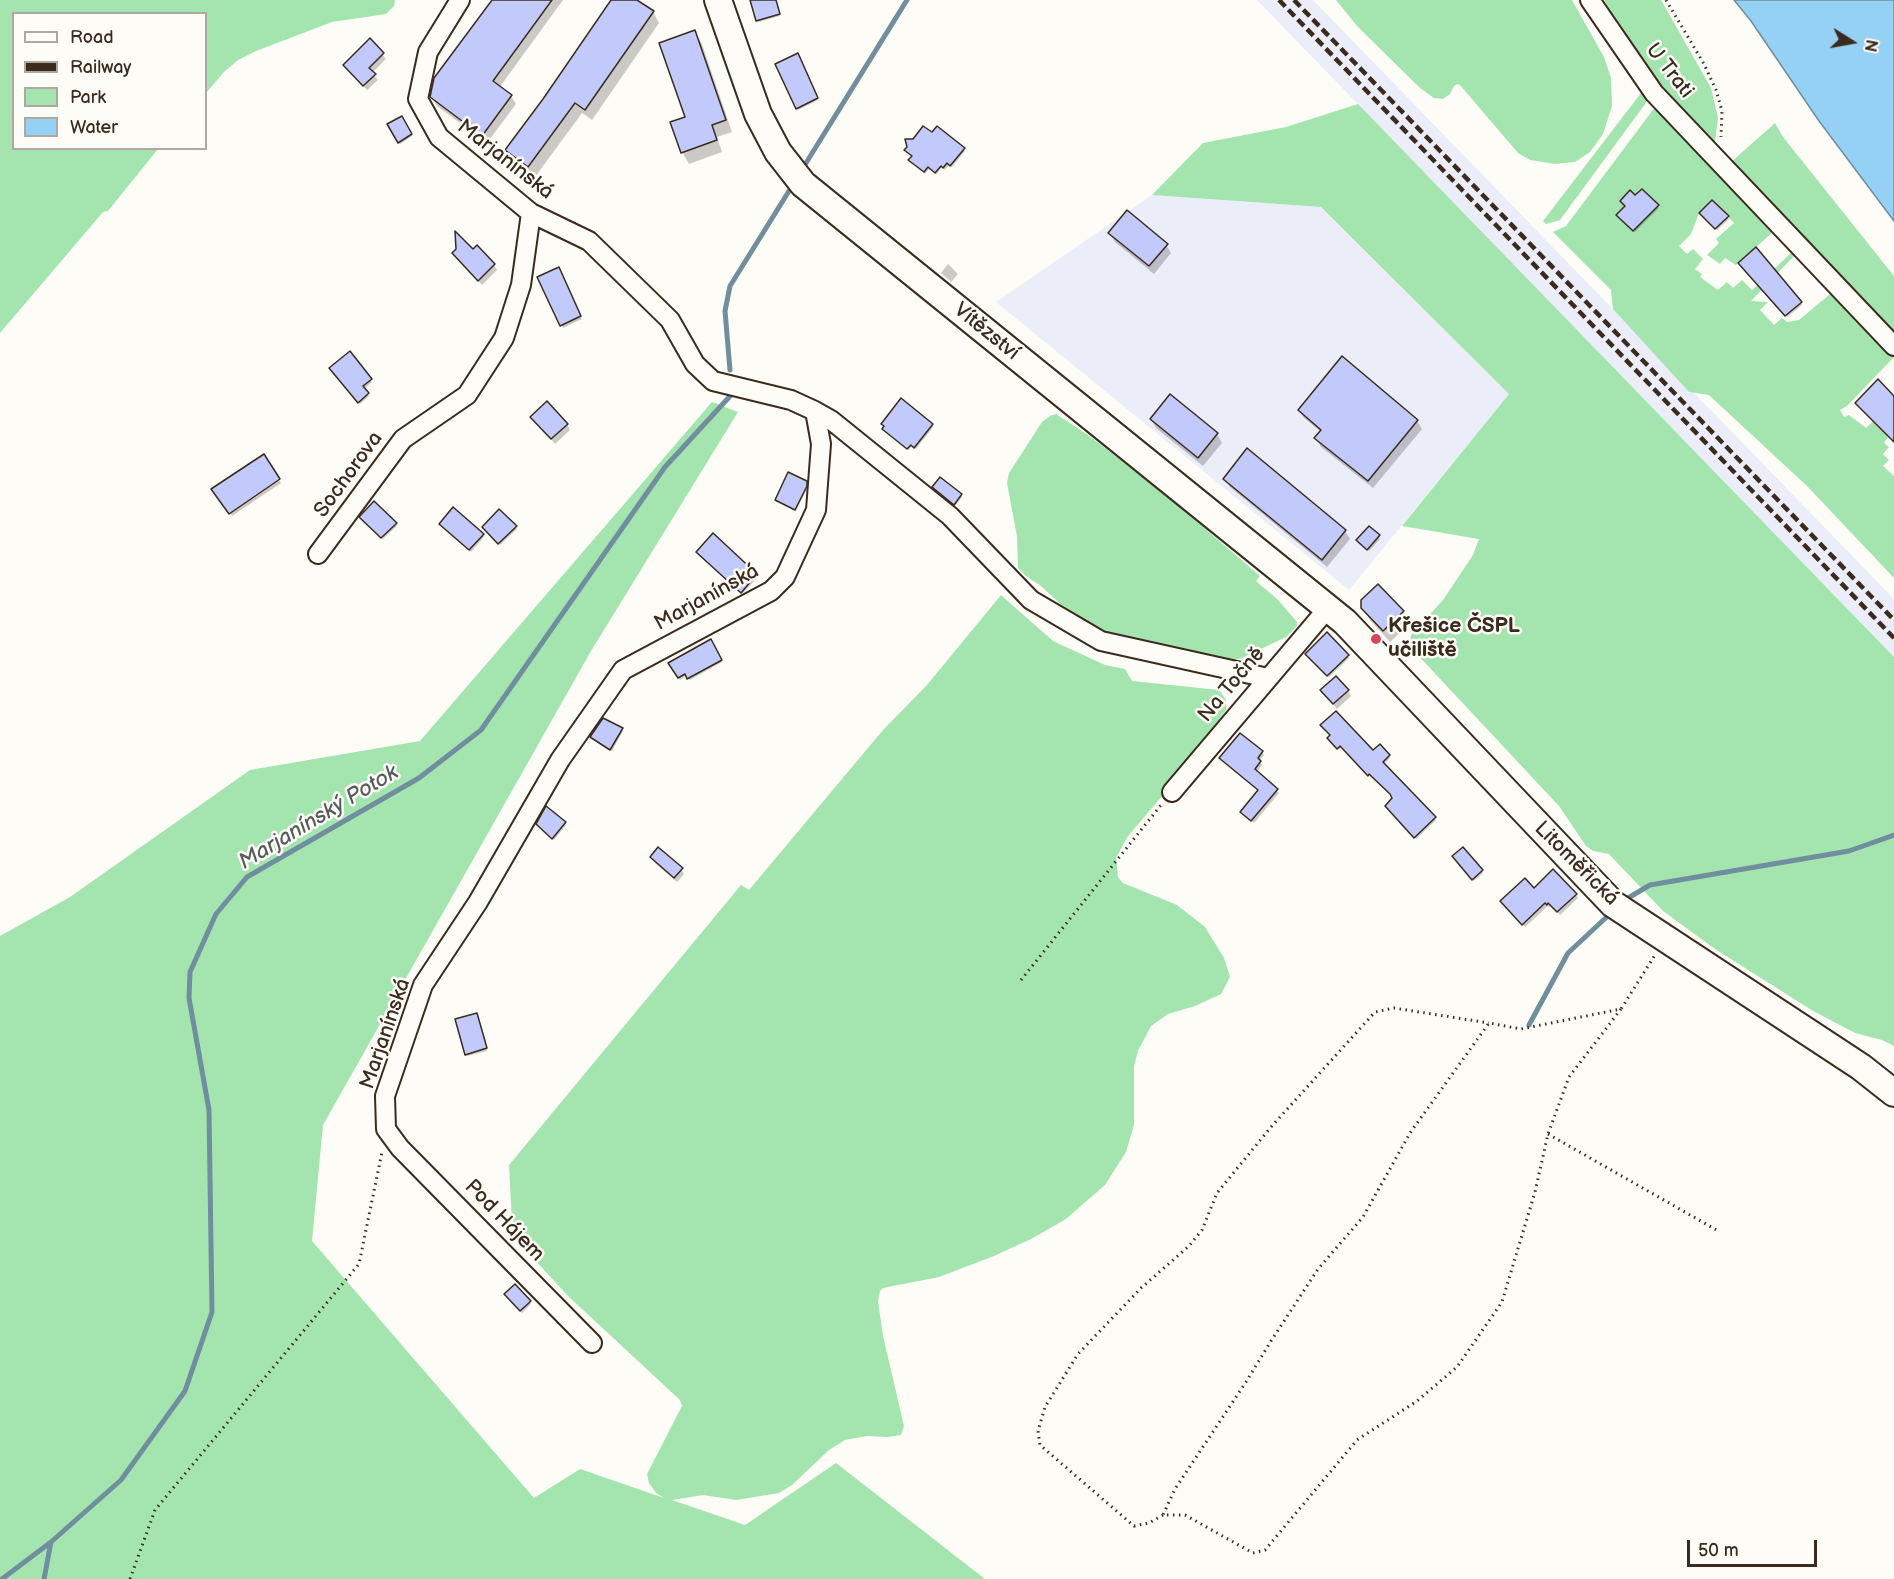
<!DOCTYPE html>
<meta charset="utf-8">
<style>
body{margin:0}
#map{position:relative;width:1894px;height:1579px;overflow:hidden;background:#fdfcf7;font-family:"Balsamiq Sans",sans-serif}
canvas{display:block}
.legend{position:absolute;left:12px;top:12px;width:195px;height:138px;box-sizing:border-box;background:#fdfcf7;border:2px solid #afa8a0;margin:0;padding:8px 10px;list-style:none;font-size:18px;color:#3b2a1e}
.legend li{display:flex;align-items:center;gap:12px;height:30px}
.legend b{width:30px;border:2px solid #afa8a0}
.north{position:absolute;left:1822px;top:12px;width:60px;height:60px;-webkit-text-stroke:4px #fdfcf7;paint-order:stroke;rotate:101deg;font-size:16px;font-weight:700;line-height:24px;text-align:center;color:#3b2a1e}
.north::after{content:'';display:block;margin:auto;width:21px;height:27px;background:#3b2a1e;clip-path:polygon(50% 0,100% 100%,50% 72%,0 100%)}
.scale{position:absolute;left:1687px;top:1540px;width:130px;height:27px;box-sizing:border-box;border:3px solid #3b2a1e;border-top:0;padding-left:8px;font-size:18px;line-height:21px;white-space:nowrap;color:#3b2a1e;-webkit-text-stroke:4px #fdfcf7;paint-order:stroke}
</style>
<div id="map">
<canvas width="1894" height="1579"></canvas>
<ul class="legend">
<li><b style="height:8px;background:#fdfcf7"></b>Road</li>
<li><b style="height:8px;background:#3b2a1e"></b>Railway</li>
<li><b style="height:16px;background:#a4e5af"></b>Park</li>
<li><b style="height:16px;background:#95d0f5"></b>Water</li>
</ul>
<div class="north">N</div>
<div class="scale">50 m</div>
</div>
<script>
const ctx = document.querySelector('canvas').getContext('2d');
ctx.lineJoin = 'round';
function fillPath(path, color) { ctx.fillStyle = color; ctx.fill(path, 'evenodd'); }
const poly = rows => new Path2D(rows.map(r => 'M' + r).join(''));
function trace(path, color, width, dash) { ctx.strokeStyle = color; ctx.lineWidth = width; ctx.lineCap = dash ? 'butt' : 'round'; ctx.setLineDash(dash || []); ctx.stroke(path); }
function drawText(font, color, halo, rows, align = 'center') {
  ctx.font = font + ' "Balsamiq Sans",sans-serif'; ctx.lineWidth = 5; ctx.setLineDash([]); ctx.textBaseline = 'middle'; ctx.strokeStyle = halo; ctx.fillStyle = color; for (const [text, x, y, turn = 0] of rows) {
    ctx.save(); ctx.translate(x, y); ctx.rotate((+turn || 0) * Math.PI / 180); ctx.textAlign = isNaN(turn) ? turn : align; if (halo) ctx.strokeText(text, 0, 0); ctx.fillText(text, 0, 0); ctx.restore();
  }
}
const built = poly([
 [1257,0,1313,0,1894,599,1894,657],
 [1152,195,1321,207,1509,394,1349,590,996,302]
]);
const green = poly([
 [0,0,395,0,394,6,386,14,332,22,256,51,238,60,224,72,206,93,206,14,14,14,14,148,158,149,108,211,103,212,0,333],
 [1336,0,1572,0,1604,57,1611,78,1612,106,1603,134,1590,152,1575,162,1555,164,1530,160,1518,153,1460,85,1457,84,1454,86,1450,94,1443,99,1434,98,1420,88,1357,26],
 [1604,0,1661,0,1711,88,1718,118,1714,149,1662,100],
 [1641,93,1648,100,1560,220,1546,224,1543,221],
 [1358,104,1894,657,1894,1046,1882,1040,1855,1033,1813,1011,1715,949,1663,911,1609,854,1593,851,1586,846,1559,806,1414,651,1410,643,1411,635,1443,600,1473,555,1479,539,1402,526,1509,394,1321,207,1152,195,1203,143,1286,127],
 [1655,107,1774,231,1736,265,1725,258,1720,264,1707,255,1719,243,1716,239,1734,223,1711,200,1699,213,1691,234,1679,246,1687,254,1693,249,1703,259,1695,269,1702,274,1700,277,1718,290,1727,282,1733,288,1742,280,1752,290,1794,250,1797,253,1751,301,1768,302,1760,310,1774,325,1782,318,1787,322,1799,320,1835,290,1894,351,1894,357,1847,406,1840,410,1844,417,1849,415,1866,428,1894,401,1889,436,1884,443,1889,447,1883,454,1889,460,1883,466,1894,476,1894,578,1808,487,1709,395,1689,392,1613,309,1611,290,1553,232,1566,226],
 [1775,123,1783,137,1894,276,1894,336,1730,163],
 [712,402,738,412,591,651,323,1125,312,1241,534,1498,580,1469,664,1498,656,1493,649,1483,647,1474,682,1406,680,1400,568,1296,521,1245,512,1223,509,1165,741,885,749,890,883,730,927,685,1001,595,1053,641,1105,665,1125,669,1132,681,1219,690,1226,700,1226,710,1164,794,1128,836,1116,858,1118,877,1123,883,1177,905,1205,927,1224,958,1230,977,1221,994,1195,1006,1168,1014,1151,1026,1138,1051,1134,1066,1134,1125,1126,1152,1105,1185,1066,1219,1031,1239,994,1256,939,1277,883,1288,880,1291,878,1301,883,1336,904,1426,901,1435,888,1437,867,1436,845,1440,829,1450,792,1485,779,1493,736,1500,703,1495,672,1500,745,1525,836,1463,985,1579,0,1579,0,936,70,897,250,770,420,741],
 [1056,414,1088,435,1165,494,1260,576,1256,581,1278,600,1297,622,1297,626,1286,637,1242,658,1223,663,1116,641,1072,615,1041,586,1026,576,1018,568,1017,536,1007,483,1009,473,1042,422,1050,416]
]);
const water = poly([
 [1734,0,1894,0,1894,221,1819,121,1751,21,1734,0]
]);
const shadow = poly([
 [494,0,563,0,499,88,511,96,516,104,487,143,437,106,432,97],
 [613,0,634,0,653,12,659,23,592,120,582,113,535,177,513,161,506,150,544,100],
 [752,0,776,0,780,16,758,22],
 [695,32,702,44,732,132,717,137,722,152,689,164,682,152],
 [370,40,386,59,372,73,378,80,367,90,344,65],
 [797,55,818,100,798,110,777,65],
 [402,118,412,136,400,144,389,125],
 [914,140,963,149,965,151,952,167,949,165,945,170,942,167,937,174,929,169,925,174,910,161,913,156],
 [1635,197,1659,208,1635,232,1620,217],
 [1702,215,1727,217,1729,219,1717,230],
 [1110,233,1166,245,1171,253,1154,274,1115,242],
 [473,251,494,265,497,270,482,285,454,253],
 [948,264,958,274,951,282,941,273],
 [1741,266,1801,303,1802,305,1787,317],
 [558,269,582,319,563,328,539,278],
 [349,353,372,382,364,389,369,396,360,404,332,370],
 [1170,396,1217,434,1222,443,1203,466,1156,428,1151,419],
 [1299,410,1417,421,1422,429,1373,488,1321,447,1316,438,1321,432,1304,418],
 [532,417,567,424,570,430,555,444],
 [932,425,933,427,916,449,912,446,909,450,885,431],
 [263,456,281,483,232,516,213,489],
 [1225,479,1345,531,1350,539,1327,567,1230,487],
 [806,482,807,489,796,511,778,502,776,500],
 [935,490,961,495,962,497,955,506],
 [362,519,396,523,397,526,383,539],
 [442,526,483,535,484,537,471,552],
 [515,527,517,529,500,545,485,530],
 [1369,528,1380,539,1369,551,1358,541],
 [699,554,756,575,758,577,742,594],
 [1363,608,1403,612,1409,624,1390,642,1370,620],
 [710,641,722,662,690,680,687,675,680,680,670,664],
 [1308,656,1348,656,1349,658,1329,677],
 [1322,690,1348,691,1351,696,1337,709],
 [622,729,623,731,612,751,591,737],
 [1330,740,1373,752,1380,746,1390,758,1384,764,1436,820,1416,839,1388,808,1394,799,1342,747,1339,750],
 [1262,752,1264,755,1259,761,1262,765,1257,772,1279,793,1254,823,1242,812,1259,791,1221,759],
 [564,823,566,825,554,840,537,824],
 [652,857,681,869,684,874,677,882,655,863],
 [1455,858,1482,871,1483,873,1474,881],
 [1534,890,1576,895,1578,898,1560,915,1551,906,1549,907,1548,906,1525,927,1504,905],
 [477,1017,487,1051,467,1056,466,1054],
 [507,1297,529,1302,531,1304,522,1313]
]);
const stream = poly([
 [806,163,907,0],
 [730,370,725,311,730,286,789,191],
 [1623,901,1650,885,1849,851,1894,835],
 [1529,1025,1568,953,1612,912],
 [2,1579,51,1542,121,1480,185,1391,212,1312,209,1110,189,998,190,972,216,914,247,877,419,778,481,730,665,467,732,394],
 [44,1579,51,1542]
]);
const building = poly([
 [492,0,552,0,493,81,512,95,482,136,430,97,434,78,492,0],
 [611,0,637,0,654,11,585,110,575,103,528,167,505,150,543,99,611,0],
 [750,0,776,0,780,14,756,21,750,0],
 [695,30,726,120,712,125,717,140,681,153,670,122,685,117,659,43,695,30],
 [370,38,384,53,369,68,376,74,363,86,343,65,370,38],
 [798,53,818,98,796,109,775,64,798,53],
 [402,116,412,134,398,143,387,124,402,116],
 [923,126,932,132,937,126,965,148,950,166,947,163,943,168,941,166,935,173,928,167,924,172,908,160,912,156,904,150,907,147,905,139,913,139,923,126],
 [1642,189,1659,205,1633,231,1616,215,1625,206,1620,201,1630,190,1635,195,1642,189],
 [1712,200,1729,216,1715,229,1699,213,1712,200],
 [1127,210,1168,244,1149,266,1108,233,1127,210],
 [455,231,473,249,477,245,495,264,478,281,452,253,456,249,455,231],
 [1756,247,1802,302,1785,316,1738,263,1756,247],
 [559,267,581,316,560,326,537,277,559,267],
 [350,351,372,379,363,386,369,393,358,403,329,368,350,351],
 [1342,356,1418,420,1368,481,1314,438,1321,430,1298,410,1342,356],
 [1878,379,1894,396,1894,442,1855,403,1878,379],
 [1170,394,1218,433,1198,458,1150,419,1170,394],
 [901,398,933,424,914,448,911,445,907,449,882,429,884,426,881,424,901,398],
 [547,401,568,424,551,439,530,417,547,401],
 [1247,448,1346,530,1322,560,1223,479,1247,448],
 [264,454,280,479,229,514,211,489,264,454],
 [788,472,807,481,807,486,795,510,775,500,788,472],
 [940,477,962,494,954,505,932,487,940,477],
 [374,501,397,523,381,538,359,517,374,501],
 [453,507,484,534,469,550,439,524,453,507],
 [499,509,517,526,498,544,482,527,499,509],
 [1369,526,1380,535,1367,550,1356,540,1369,526],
 [713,533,757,574,741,593,696,552,713,533],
 [1378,584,1404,611,1383,631,1361,608,1361,600,1378,584],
 [1327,632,1349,655,1327,676,1305,654,1327,632],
 [711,639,722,660,687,679,685,674,678,678,668,663,711,639],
 [1336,676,1349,690,1333,704,1320,690,1336,676],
 [1336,711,1373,750,1380,744,1390,755,1383,762,1436,817,1414,838,1385,806,1392,798,1390,794,1369,774,1368,776,1340,746,1337,749,1327,738,1330,735,1320,725,1336,711],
 [603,718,623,728,610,750,590,737,603,718],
 [1240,733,1263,751,1258,758,1261,761,1255,769,1278,789,1251,821,1240,812,1258,790,1219,758,1240,733],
 [546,806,566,822,552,839,536,824,546,806],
 [658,847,683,868,674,878,650,857,658,847],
 [1463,847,1483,870,1472,880,1452,856,1463,847],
 [1553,869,1577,894,1557,912,1548,903,1547,905,1545,903,1522,925,1500,901,1525,878,1534,888,1553,869],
 [477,1013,487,1048,465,1055,455,1019,477,1013],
 [515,1284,531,1301,520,1311,504,1294,515,1284]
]);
const path = poly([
 [1666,0,1704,64,1716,90,1722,111,1721,137],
 [1021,980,1161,805],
 [1621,1009,1569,1077,1548,1134,1535,1192,1502,1302,1457,1367,1417,1401,1357,1440,1265,1550,1253,1553,1185,1515,1163,1515,1175,1489,1246,1382,1271,1341,1318,1269,1363,1217,1410,1133,1489,1023,1521,1029,1621,1009,1655,955],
 [1548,1134,1720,1232],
 [1163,1515,1149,1523,1134,1526,1040,1445,1038,1431,1045,1407,1078,1354,1141,1288,1189,1246,1202,1230,1217,1193,1271,1127,1375,1012,1394,1008,1489,1023],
 [130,1579,155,1510,359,1264,382,1152]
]);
const minor = poly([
 [460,0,428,52,418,99,439,137,531,213,589,241,670,320,695,364,713,381,791,400,815,411,831,420,950,516,1031,600,1101,641,1268,678],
 [1590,0,1654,93,1894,346],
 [318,554,403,439,467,395,504,338,521,285,531,213],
 [1172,792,1328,608],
 [592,1343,400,1148,386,1129,385,1096,423,985,478,902,560,760,623,670,771,591,785,577,816,510,821,444,815,411]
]);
const secondary = poly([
 [718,0,758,114,778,152,803,184,1345,622,1613,904,1861,1067,1894,1093]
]);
const rail = poly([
 [1279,0,1894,638],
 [1294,0,1894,620]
]);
const markers = [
 [1376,639,6,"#d1495b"]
];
const streetNames = [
 ["U Trati",1669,71,52],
 ["Marjanínská",505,160,38],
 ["Vítězství",986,332,39],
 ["Sochorova",349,475,-54],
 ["Marjanínská",707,598,-29],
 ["Na Točně",1232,685,-50],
 ["Litoměřická",1576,864,45],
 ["Marjanínská",386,1034,-71],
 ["Pod Hájem",504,1221,46]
];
const poiNames = [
 ["Křešice ČSPL",1388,627],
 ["učiliště",1388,651]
];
const waterNames = [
 ["Marjanínský Potok",319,818,-31]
];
fillPath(built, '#ebedf8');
fillPath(green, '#a4e5af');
fillPath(water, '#95d0f5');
trace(water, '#718e9f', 1.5);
fillPath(shadow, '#0003');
trace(stream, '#718e9f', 5);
fillPath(building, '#c1cafb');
trace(building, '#3b2a1e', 1.5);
trace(minor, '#3b2a1e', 22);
trace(secondary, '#3b2a1e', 30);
trace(path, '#3b2a1e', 3, [1.5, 4.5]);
trace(minor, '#fdfcf7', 18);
trace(secondary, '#fdfcf7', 26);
trace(rail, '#3b2a1e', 4.5, [9, 4.5]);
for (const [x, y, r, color] of markers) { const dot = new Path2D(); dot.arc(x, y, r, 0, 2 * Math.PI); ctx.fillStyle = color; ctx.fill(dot); trace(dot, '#fdfcf7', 2); }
drawText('21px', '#3b2a1e', '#fdfcf7', streetNames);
drawText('bold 21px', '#3b2a1e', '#fdfcf7', poiNames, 'left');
drawText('italic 22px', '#565c5e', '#fdfcf7', waterNames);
</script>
